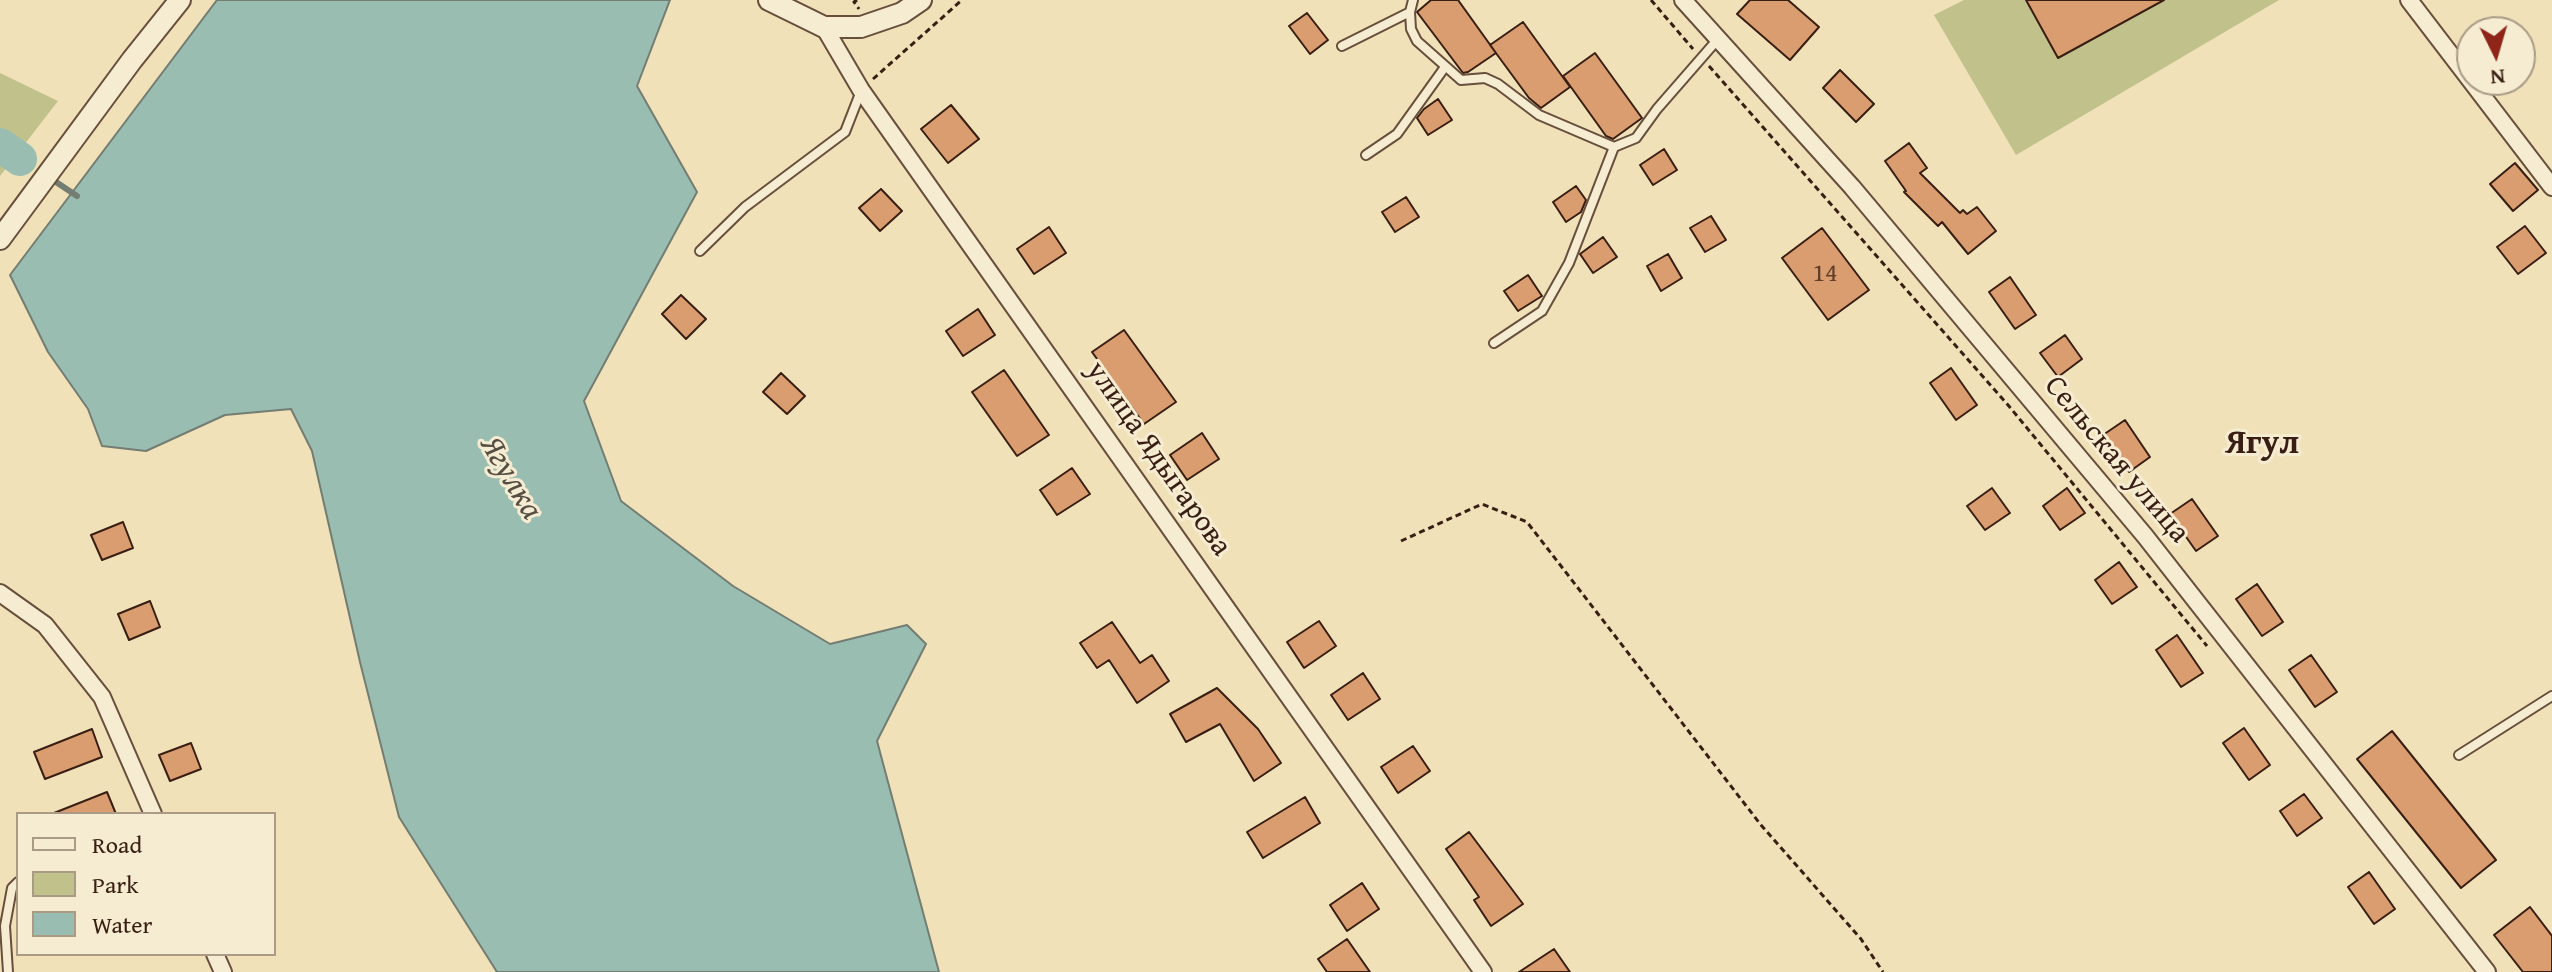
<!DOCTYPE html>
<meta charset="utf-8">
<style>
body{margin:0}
#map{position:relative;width:2552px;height:972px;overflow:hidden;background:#f0e1b9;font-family:"Gentium Book Plus",serif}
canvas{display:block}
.legend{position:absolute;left:16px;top:812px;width:260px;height:144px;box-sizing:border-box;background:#f5ecd2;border:2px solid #aa9a86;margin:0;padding:10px 14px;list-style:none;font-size:24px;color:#391e13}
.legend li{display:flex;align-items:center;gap:16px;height:40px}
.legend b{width:40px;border:2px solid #aa9a86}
.north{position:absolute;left:2456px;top:16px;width:80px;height:80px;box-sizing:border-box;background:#f5ecd2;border:2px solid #aa9a86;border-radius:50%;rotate:175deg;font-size:22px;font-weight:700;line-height:32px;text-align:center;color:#391e13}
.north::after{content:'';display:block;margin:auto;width:28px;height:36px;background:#8f2418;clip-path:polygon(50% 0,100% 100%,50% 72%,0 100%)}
</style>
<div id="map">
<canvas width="2552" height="972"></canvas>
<ul class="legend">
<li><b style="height:10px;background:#f5ecd2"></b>Road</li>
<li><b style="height:22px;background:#c0c18b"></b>Park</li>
<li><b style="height:22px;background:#9abdb2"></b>Water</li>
</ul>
<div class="north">N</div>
</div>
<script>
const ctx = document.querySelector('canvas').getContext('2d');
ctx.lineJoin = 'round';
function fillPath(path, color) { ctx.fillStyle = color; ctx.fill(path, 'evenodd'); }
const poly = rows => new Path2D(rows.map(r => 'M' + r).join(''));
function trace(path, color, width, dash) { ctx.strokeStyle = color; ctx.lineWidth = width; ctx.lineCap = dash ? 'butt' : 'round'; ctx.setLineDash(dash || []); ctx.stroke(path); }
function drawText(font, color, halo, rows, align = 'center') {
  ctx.font = font + ' "Gentium Book Plus",serif'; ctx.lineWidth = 6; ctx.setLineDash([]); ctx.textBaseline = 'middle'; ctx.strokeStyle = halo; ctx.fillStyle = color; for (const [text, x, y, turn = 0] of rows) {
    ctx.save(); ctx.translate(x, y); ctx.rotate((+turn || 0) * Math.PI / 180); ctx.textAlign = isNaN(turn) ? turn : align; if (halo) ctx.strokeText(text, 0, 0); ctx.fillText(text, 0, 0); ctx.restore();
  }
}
const green = poly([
 [1964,0,2279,0,2016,155,1934,15],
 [0,73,58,101,0,176]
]);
const water = poly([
 [217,0,670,0,637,86,697,192,584,401,621,501,733,586,830,644,907,625,926,644,877,741,939,972,497,972,399,817,360,662,312,451,291,409,225,415,146,451,102,446,88,409,48,352,10,275,217,0]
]);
const stream = poly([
 [56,182,77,196]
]);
const river = poly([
 [0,145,20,159]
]);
const building = poly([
 [1431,0,1458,0,1496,53,1468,72,1463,73,1417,12,1431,0],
 [1750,0,1788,0,1819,27,1790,60,1737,14,1750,0],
 [2026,0,2164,0,2058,58,2026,0],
 [1307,13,1328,40,1310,54,1289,26,1307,13],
 [1523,22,1570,87,1541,108,1529,98,1490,45,1523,22],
 [1595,53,1642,118,1613,139,1606,136,1563,76,1595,53],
 [1840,70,1874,104,1856,122,1823,88,1840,70],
 [1438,99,1452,120,1428,135,1417,118,1424,109,1438,99],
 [951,105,979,139,948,163,921,129,951,105],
 [1909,143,1927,168,1920,173,1960,213,1963,210,1967,214,1977,207,1996,231,1968,254,1942,222,1938,226,1904,192,1906,191,1885,161,1909,143],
 [1664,149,1677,170,1653,185,1640,165,1664,149],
 [2515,163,2538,190,2513,211,2490,184,2515,163],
 [1576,186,1586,200,1581,212,1566,222,1553,202,1576,186],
 [881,189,902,211,880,231,859,208,881,189],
 [1406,197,1419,217,1395,232,1382,212,1406,197],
 [1711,216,1726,240,1705,252,1690,228,1711,216],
 [2525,226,2546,253,2518,274,2497,247,2525,226],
 [1049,227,1066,253,1034,274,1017,249,1049,227],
 [1822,228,1869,290,1828,320,1782,258,1822,228],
 [1603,237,1617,257,1593,273,1580,254,1603,237],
 [1668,254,1682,278,1661,291,1647,266,1668,254],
 [1528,275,1542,296,1518,311,1504,291,1528,275],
 [2010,277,2036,315,2015,329,1989,292,2010,277],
 [681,295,706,319,686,339,662,314,681,295],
 [978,309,995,335,963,356,946,331,978,309],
 [1124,330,1176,402,1144,424,1092,352,1124,330],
 [2065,335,2082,359,2058,377,2040,353,2065,335],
 [1951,368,1977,405,1956,420,1930,383,1951,368],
 [1004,370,1049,435,1017,456,972,392,1004,370],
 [781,373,805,396,787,414,763,392,781,373],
 [2125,420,2150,457,2129,472,2103,435,2125,420],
 [1202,433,1219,459,1187,480,1170,455,1202,433],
 [1072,468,1090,494,1057,515,1040,490,1072,468],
 [1992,488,2010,513,1985,530,1967,506,1992,488],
 [2067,488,2085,513,2060,530,2043,506,2067,488],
 [2192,499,2218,536,2196,551,2170,514,2192,499],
 [123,522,133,548,102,560,91,535,123,522],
 [2119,562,2137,587,2112,604,2095,580,2119,562],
 [2257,584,2283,622,2262,636,2236,599,2257,584],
 [150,601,160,627,129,640,118,614,150,601],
 [1319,621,1336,646,1304,668,1287,642,1319,621],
 [1112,622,1140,663,1152,655,1169,681,1137,703,1109,660,1097,668,1080,643,1112,622],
 [2177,635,2203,673,2181,687,2156,650,2177,635],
 [2311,655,2337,692,2315,707,2289,670,2311,655],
 [1363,673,1380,699,1348,720,1331,695,1363,673],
 [1217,688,1258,729,1281,763,1254,781,1220,724,1186,742,1170,714,1217,688],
 [2244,728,2270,765,2249,780,2223,743,2244,728],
 [92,729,102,757,45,779,34,752,92,729],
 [2392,731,2496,860,2461,888,2357,759,2392,731],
 [191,743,201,769,170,781,159,755,191,743],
 [1413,746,1430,771,1398,793,1381,767,1413,746],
 [107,792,116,814,54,814,54,813,107,792],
 [2304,794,2322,818,2297,836,2280,811,2304,794],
 [1305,797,1320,823,1263,858,1247,832,1305,797],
 [1469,832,1523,904,1491,926,1474,900,1479,897,1446,849,1469,832],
 [2369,872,2395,909,2374,924,2348,887,2369,872],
 [1362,883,1379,909,1347,931,1330,905,1362,883],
 [2530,907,2552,936,2552,972,2523,972,2494,935,2530,907],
 [1347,939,1370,972,1327,972,1318,959,1347,939],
 [1554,949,1570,972,1519,972,1554,949]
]);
const path = poly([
 [857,0,854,2,859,9],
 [1651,0,1693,49],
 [1709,66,2008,405,2207,646],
 [873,79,962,0],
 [1401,541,1482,504,1527,522,1761,825,1861,939,1883,972]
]);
const service = poly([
 [1413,0,1410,12,1411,29,1417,41,1461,80,1485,78,1498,84,1539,115,1614,147,1636,138,1657,109,1718,39],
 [1342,46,1410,12],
 [1366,155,1397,134,1445,67],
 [700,251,745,207,845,132,861,91],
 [1494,343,1542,311,1569,263,1614,147],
 [2459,755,2552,696],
 [8,972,5,926,12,888,18,882]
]);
const minor = poly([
 [1683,0,1852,187,2145,536,2487,972],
 [2409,0,2552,187],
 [824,27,861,90,1483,972],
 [0,593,45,625,102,697,153,814],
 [215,954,223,972]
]);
const tertiary = poly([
 [769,0,824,27,861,27,902,13,921,0],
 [0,239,132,60,180,0]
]);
const numberNames = [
 ["14",1825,274]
];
const streetNames = [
 ["улица Ядыгарова",1158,459,55],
 ["Сельская улица",2116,460,50]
];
const waterNames = [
 ["Ягулка",510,478,59]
];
const quarterNames = [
 ["Ягул",2262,444]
];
fillPath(green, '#c0c18b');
fillPath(water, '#9abdb2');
trace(water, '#737d72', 2);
trace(stream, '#737d72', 6);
trace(river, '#9abdb2', 34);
fillPath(building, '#da9d6f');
trace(building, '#391e13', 2);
trace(service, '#674f3c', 12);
trace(minor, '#674f3c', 20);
trace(tertiary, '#674f3c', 24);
trace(path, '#391e13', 3, [6, 4]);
trace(service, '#f5ecd2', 8);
trace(minor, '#f5ecd2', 16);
trace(tertiary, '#f5ecd2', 20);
drawText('26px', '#613e2a', null, numberNames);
drawText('30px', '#391e13', '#f5ecd2', streetNames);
drawText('italic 32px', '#564e43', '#f5ecd2', waterNames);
drawText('bold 34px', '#391e13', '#f5ecd2', quarterNames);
</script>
